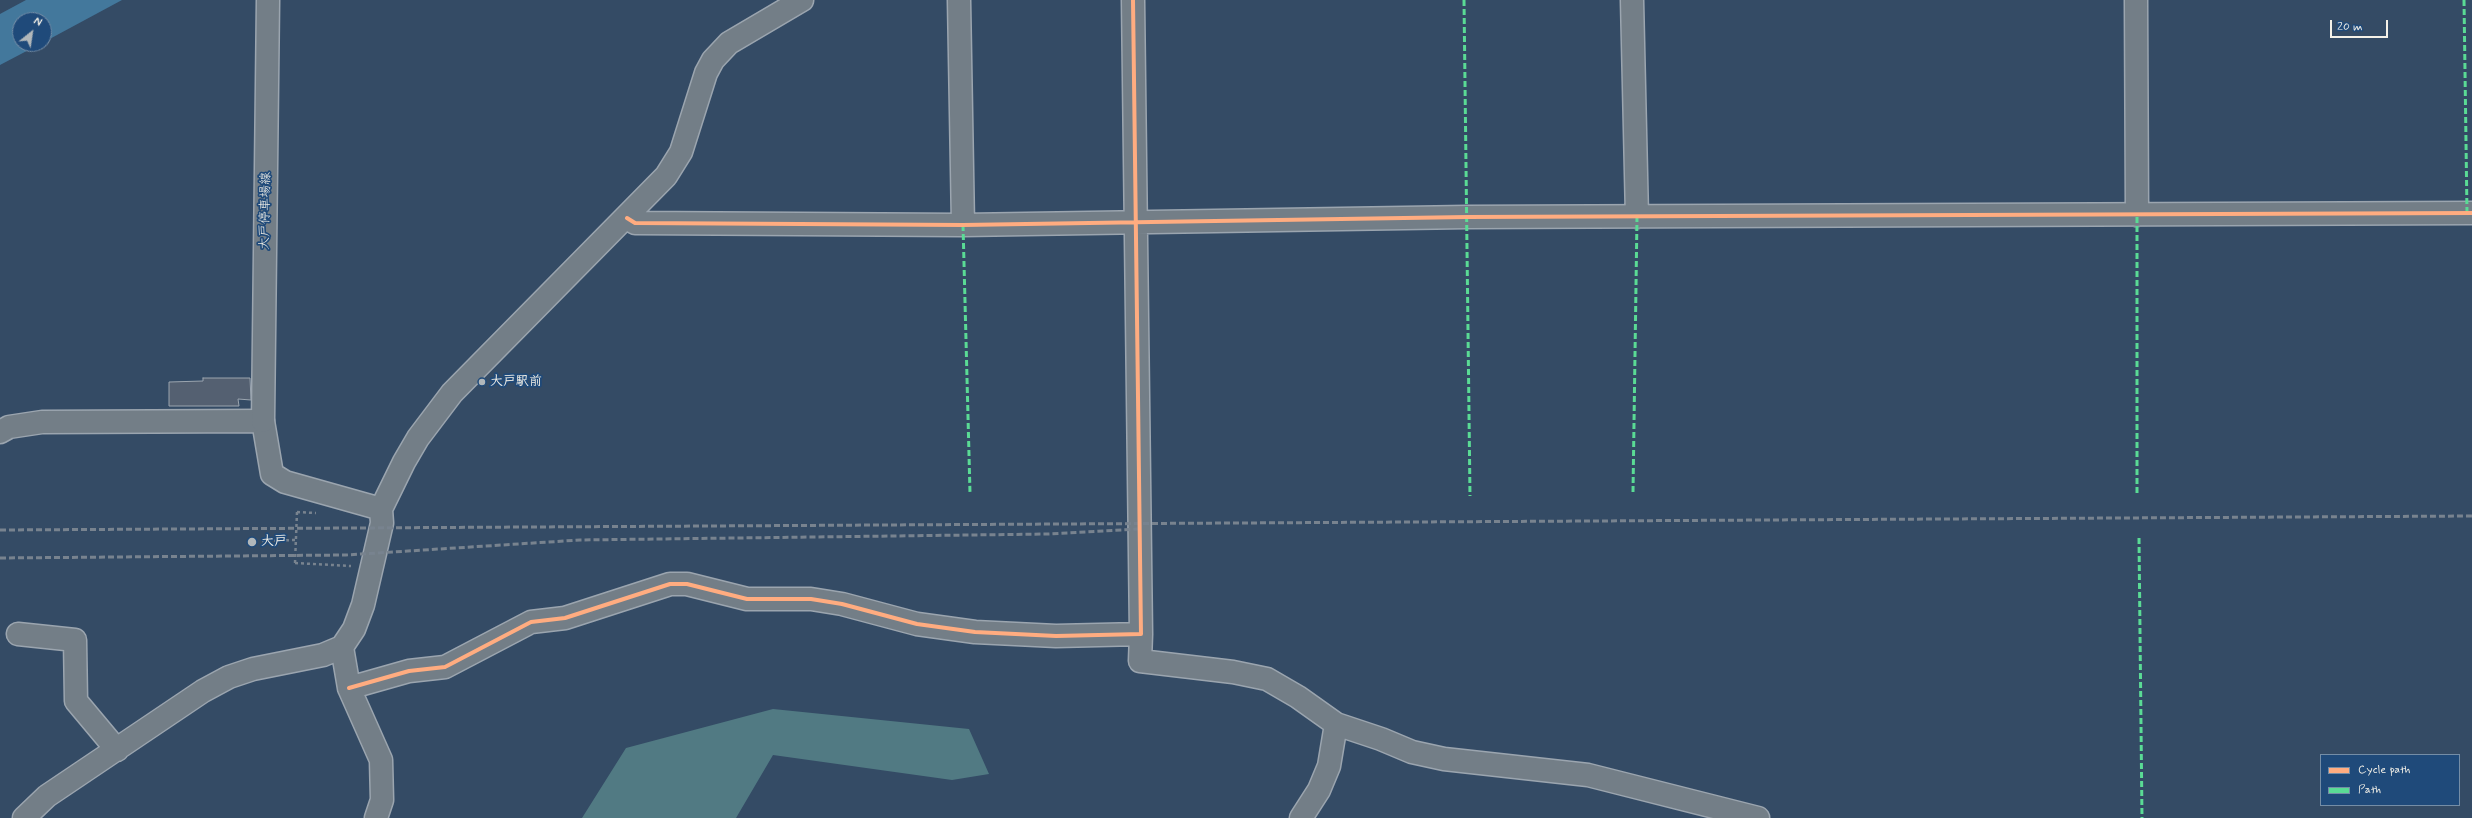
<!DOCTYPE html>
<meta charset="utf-8">
<style>
body{margin:0}
#map{position:relative;width:2472px;height:818px;overflow:hidden;background:#344b65;font-family:Mynerve,sans-serif}
canvas{display:block}
.legend{position:absolute;left:2320px;top:754px;width:140px;height:52px;box-sizing:border-box;background:#1f4a7a;border:1px solid #748da6;margin:0;padding:5px 7px;list-style:none;font-size:12px;color:#f4f1e8}
.legend li{display:flex;align-items:center;gap:8px;height:20px}
.legend b{width:20px;border:1px solid #748da6}
.north{position:absolute;left:12px;top:12px;width:40px;height:40px;box-sizing:border-box;background:#1f4a7a;border:1px solid #748da6;border-radius:50%;rotate:30deg;font-size:11px;font-weight:700;line-height:16px;text-align:center;color:#f4f1e8}
.north::after{content:'';display:block;margin:auto;width:14px;height:18px;background:#b1b7ba;clip-path:polygon(50% 0,100% 100%,50% 72%,0 100%)}
.scale{position:absolute;left:2330px;top:20px;width:58px;height:18px;box-sizing:border-box;border:2px solid #f4f1e8;border-top:0;padding-left:5px;font-size:12px;line-height:14px;white-space:nowrap;color:#f4f1e8;-webkit-text-stroke:3px #1f4a7a;paint-order:stroke}
</style>
<div id="map">
<canvas width="2472" height="818"></canvas>
<ul class="legend">
<li><b style="height:5px;background:#ffac80"></b>Cycle path</li>
<li><b style="height:5px;background:#5adb95"></b>Path</li>
</ul>
<div class="north">N</div>
<div class="scale">20 m</div>
</div>
<script>
const ctx = document.querySelector('canvas').getContext('2d');
ctx.lineJoin = 'round';
function fillPath(path, color) { ctx.fillStyle = color; ctx.fill(path, 'evenodd'); }
const poly = rows => new Path2D(rows.map(r => 'M' + r).join(''));
function trace(path, color, width, dash) { ctx.strokeStyle = color; ctx.lineWidth = width; ctx.lineCap = dash ? 'butt' : 'round'; ctx.setLineDash(dash || []); ctx.stroke(path); }
function drawText(font, color, halo, rows, align = 'center') {
  ctx.font = font + ' Mynerve,"Klee One",sans-serif'; ctx.lineWidth = 3.5; ctx.setLineDash([]); ctx.textBaseline = 'middle'; ctx.strokeStyle = halo; ctx.fillStyle = color; for (const [text, x, y, turn = 0] of rows) {
    ctx.save(); ctx.translate(x, y); ctx.rotate((+turn || 0) * Math.PI / 180); ctx.textAlign = isNaN(turn) ? turn : align; if (halo) ctx.strokeText(text, 0, 0); ctx.fillText(text, 0, 0); ctx.restore();
  }
}
const green = poly([
 [773,709,969,729,989,774,952,780,773,755,736,818,582,818,626,748]
]);
const water = poly([
 [26,0,122,0,44,42,44,20,20,20,20,44,40,44,0,65,0,14]
]);
const building = poly([
 [203,378,250,378,251,400,238,399,239,406,169,406,169,382,203,381,203,378]
]);
const path = poly([
 [297,512,316,513],
 [262,541,296,540],
 [295,563,351,566]
]);
const street = poly([
 [959,0,963,225],
 [1632,0,1637,217],
 [2136,0,2137,215],
 [627,218,635,223,963,225,1467,217,2472,213],
 [0,432,9,427,42,422,263,421,272,474,285,482,381,509],
 [18,634,75,640,76,701,117,750],
 [1141,634,1140,661,1233,672,1267,679,1298,697,1336,724,1381,739,1412,752,1444,759,1588,775,1758,818],
 [342,647,349,688,381,760,382,800,376,818],
 [349,688,409,671,445,667,531,622,565,618,670,584,687,584,747,599,811,599,842,604,917,624,975,632,1056,636,1141,634,1133,0],
 [24,818,47,796,203,691,229,677,253,669,323,655,342,647,354,629,363,605,382,523,381,509,404,462,418,438,452,393,666,176,681,152,706,73,713,60,729,43,802,0],
 [1301,818,1319,790,1329,766,1336,724]
]);
const secondary = poly([
 [263,421,268,0]
]);
const rail = poly([
 [0,530,2472,516],
 [0,558,346,555,580,540,1048,534,1138,529]
]);
const pathBridge = poly([
 [295,563,297,512]
]);
const quiet = poly([
 [1464,0,1470,496],
 [2464,0,2467,213],
 [963,225,970,493],
 [1633,492,1637,217],
 [2137,493,2137,215],
 [2139,538,2142,818]
]);
const cycleway = poly([
 [627,218,635,223,963,225,1467,217,2472,213],
 [349,688,409,671,445,667,531,622,565,618,670,584,687,584,747,599,811,599,842,604,917,624,975,632,1056,636,1141,634,1133,0]
]);
const markers = [
 [482,382,4,"#b1b7ba"],
 [252,542,5,"#b1b7ba"]
];
const streetNames = [
 ["大戸停車場線",266,211,-89]
];
const poiNames = [
 ["大戸駅前",490,382],
 ["大戸",261,542]
];
fillPath(green, '#517a83');
fillPath(water, '#43789c');
fillPath(building, '#546071');
trace(building, '#9ba5af', 1);
trace(street, '#9ba5af', 25);
trace(secondary, '#9ba5af', 25);
trace(path, '#78838f', 2.5, [3, 3]);
trace(street, '#737e87', 22);
trace(secondary, '#737e87', 22);
trace(rail, '#78838f', 3, [6, 3]);
trace(pathBridge, '#78838f', 2.5, [3, 3]);
trace(quiet, '#5adb95', 3, [6, 3]);
trace(cycleway, '#ffac80', 4);
for (const [x, y, r, color] of markers) { const dot = new Path2D(); dot.arc(x, y, r, 0, 2 * Math.PI); ctx.fillStyle = color; ctx.fill(dot); trace(dot, '#1f4a7a', 1.5); }
drawText('13px', '#f4f1e8', '#1f4a7a', streetNames);
drawText('bold 13px', '#f4f1e8', '#1f4a7a', poiNames, 'left');
</script>
